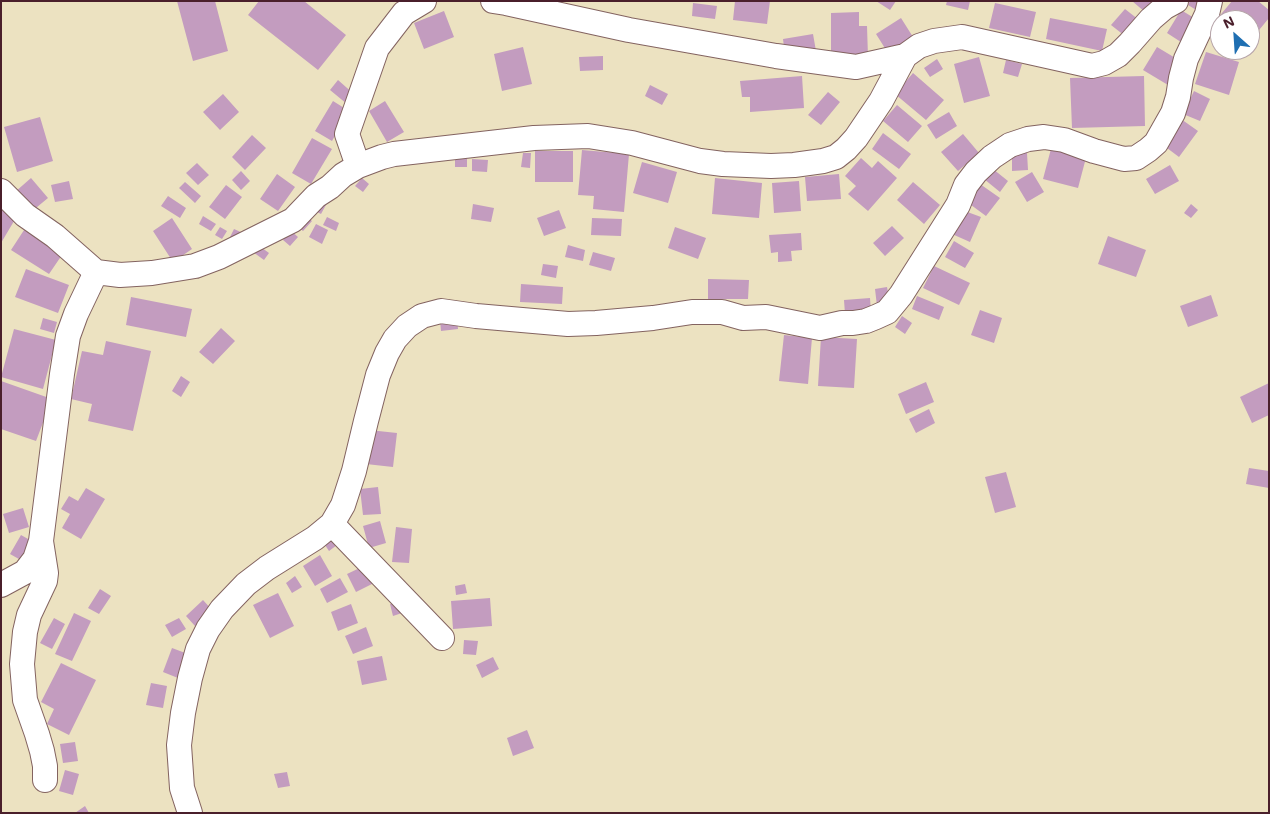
<!DOCTYPE html>
<style>
body{margin:0}
#map{position:relative;width:1270px;height:814px;overflow:hidden;background:#ece2c1;font-family:Mali,sans-serif}
canvas{display:block}
.frame{position:absolute;inset:0;border:2px solid #4a1f2b;pointer-events:none}
.north{position:absolute;left:1210px;top:10px;width:50px;height:50px;box-sizing:border-box;background:#fff;border:1px solid #b7a5aa;border-radius:50%;rotate:334deg;font-size:14px;font-weight:700;line-height:20px;text-align:center;color:#4a1f2b}
.north::after{content:'';display:block;margin:auto;width:18px;height:22px;background:#1f6fb2;clip-path:polygon(50% 0,100% 100%,50% 72%,0 100%)}
</style>
<div id="map">
<canvas width="1270" height="814"></canvas>
<div class="frame"></div>
<div class="north">N</div>
</div>
<script>
const ctx = document.querySelector('canvas').getContext('2d');
ctx.lineJoin = 'round';
function fillPath(path, color) { ctx.fillStyle = color; ctx.fill(path, 'evenodd'); }
const poly = rows => new Path2D(rows.map(r => 'M' + r).join(''));
function trace(path, color, width, dash) { ctx.strokeStyle = color; ctx.lineWidth = width; ctx.lineCap = dash ? 'butt' : 'round'; ctx.setLineDash(dash || []); ctx.stroke(path); }
const building = poly([
 [177,1,215,1,228,51,193,61],
 [259,1,304,1,346,35,318,70,248,15],
 [735,1,770,1,767,24,733,20],
 [876,1,896,1,890,10],
 [947,1,970,1,968,10,946,5],
 [1132,1,1154,1,1145,12],
 [1190,1,1204,1,1198,11,1188,5],
 [1232,1,1258,1,1269,10,1269,18,1250,41,1250,20,1220,20,1220,22,1217,19],
 [693,3,717,6,715,19,692,16],
 [995,3,1036,12,1030,37,989,28],
 [1125,9,1139,20,1125,36,1111,25],
 [1181,10,1199,21,1184,44,1167,33],
 [444,11,454,37,424,49,414,23],
 [859,12,859,26,867,26,868,57,831,58,831,13],
 [901,18,913,37,888,53,876,34],
 [1050,18,1107,29,1102,51,1046,39],
 [813,34,816,51,785,55,783,39],
 [523,47,532,84,502,91,494,54],
 [1157,47,1182,62,1168,85,1143,70],
 [1206,52,1239,62,1229,95,1195,84],
 [603,56,603,70,580,71,579,57],
 [979,57,990,96,964,103,954,64],
 [937,59,943,69,930,77,924,68],
 [1006,60,1022,64,1018,77,1003,73],
 [913,73,944,100,926,120,895,94],
 [802,76,804,108,750,112,750,97,742,97,740,81],
 [1144,76,1145,126,1072,128,1070,78],
 [338,80,355,95,347,104,330,90],
 [650,85,668,94,662,105,645,96],
 [1194,91,1210,99,1200,121,1183,114],
 [828,92,840,102,821,125,808,115],
 [223,94,239,112,220,130,203,112],
 [333,101,349,111,332,141,315,131],
 [385,101,404,132,387,142,369,111],
 [897,105,922,126,908,142,883,121],
 [949,112,957,126,936,139,927,125],
 [40,117,53,161,17,172,4,127],
 [1181,119,1198,131,1179,157,1163,145],
 [883,133,911,154,899,169,872,149],
 [963,134,979,153,958,171,941,152],
 [252,135,266,148,245,170,232,157],
 [312,138,332,149,311,184,292,173],
 [1052,145,1087,154,1078,188,1043,179],
 [582,150,629,154,624,212,593,209,594,196,578,195],
 [535,151,573,151,573,182,535,182],
 [523,153,531,153,530,168,521,167],
 [1012,153,1027,153,1028,170,1012,171],
 [467,158,467,167,455,167,455,159],
 [861,158,872,168,878,161,897,178,868,211,848,194,856,186,845,176],
 [472,159,488,160,487,172,472,171],
 [642,162,677,172,668,203,633,193],
 [197,163,209,175,198,185,186,173],
 [1170,165,1179,181,1155,194,1146,179],
 [993,169,1008,181,1000,192,984,179],
 [241,171,250,181,241,190,232,180],
 [1032,172,1044,192,1027,202,1015,182],
 [277,174,295,187,278,211,260,199],
 [839,174,841,199,807,201,805,177],
 [31,178,48,198,31,212,15,192],
 [362,178,369,184,363,192,355,186],
 [715,178,762,183,759,218,712,214],
 [69,181,73,199,55,202,51,185],
 [799,181,801,211,774,213,772,183],
 [185,182,201,196,195,203,179,188],
 [913,182,940,205,924,224,897,200],
 [980,184,1000,198,986,216,967,202],
 [226,185,242,197,225,219,209,207],
 [168,196,186,208,180,218,161,206],
 [320,199,327,203,321,214,313,210],
 [1,201,20,211,1,243],
 [473,204,494,208,491,222,471,219],
 [1191,204,1198,210,1191,218,1184,213],
 [559,210,566,228,544,236,537,218],
 [962,210,981,217,970,242,952,234],
 [203,216,216,224,211,231,199,224],
 [306,216,312,221,303,231,297,226],
 [327,217,339,223,336,231,323,225],
 [172,218,192,249,173,262,153,231],
 [592,218,622,219,621,236,591,235],
 [316,224,328,230,322,244,309,237],
 [892,226,904,238,885,256,873,243],
 [26,227,64,252,49,274,11,250],
 [220,227,227,231,222,239,215,235],
 [675,227,706,238,698,259,668,248],
 [234,229,245,234,228,241],
 [290,230,298,237,290,246,283,240],
 [801,233,802,250,791,251,792,261,778,262,778,252,771,253,769,235],
 [1108,236,1146,250,1136,277,1098,264],
 [954,241,974,253,965,268,945,257],
 [258,245,269,253,264,260,253,252],
 [568,245,585,250,583,261,565,257],
 [593,252,615,258,611,271,589,265],
 [543,264,558,266,556,278,541,275],
 [934,266,970,283,959,305,923,288],
 [26,269,69,285,58,313,15,297],
 [708,279,749,280,748,299,708,299],
 [521,284,563,287,562,304,520,302],
 [887,287,890,304,877,306,875,289],
 [1211,295,1218,316,1188,327,1180,306],
 [917,296,944,307,939,320,912,309],
 [131,297,192,309,186,337,126,325],
 [870,298,871,312,845,314,844,300],
 [980,310,1002,318,994,343,971,335],
 [902,316,912,323,905,334,895,327],
 [43,318,57,322,54,333,40,329],
 [457,319,458,329,441,331,440,320],
 [221,328,235,341,213,364,199,352],
 [14,329,56,340,43,389,1,377],
 [784,335,812,338,808,384,779,381],
 [821,337,857,339,854,388,818,386],
 [106,341,151,351,133,431,88,421,92,404,71,399,82,351,103,355],
 [181,376,190,382,181,397,172,391],
 [1,381,52,399,36,441,1,429],
 [926,382,934,402,906,414,898,394],
 [1269,383,1269,415,1252,423,1240,397],
 [929,409,935,423,916,433,909,419],
 [369,430,397,433,393,467,366,464],
 [1249,468,1269,471,1269,488,1246,484],
 [1006,472,1016,507,995,513,985,477],
 [378,487,381,514,363,515,360,489],
 [86,488,105,499,81,539,62,528,70,514,61,509,69,496,78,501],
 [23,508,29,527,9,533,3,514],
 [380,521,386,543,369,548,363,526],
 [396,527,412,529,409,563,392,562],
 [335,534,341,542,329,551,323,542],
 [21,535,37,544,26,563,10,554],
 [320,555,332,576,315,586,303,566],
 [366,565,374,583,356,592,347,574],
 [295,576,302,587,292,593,286,583],
 [340,578,348,592,327,603,320,589],
 [465,584,467,593,456,595,455,586],
 [100,589,111,596,99,614,88,608],
 [278,593,294,626,270,638,253,605],
 [490,598,492,626,453,629,451,601],
 [203,600,212,610,195,626,186,616],
 [402,601,405,612,393,616,390,604],
 [351,604,358,623,338,631,331,612],
 [74,613,91,621,72,661,55,654],
 [54,618,65,624,52,649,40,643],
 [179,618,186,629,172,637,165,625],
 [366,627,373,646,353,654,345,636],
 [464,640,478,641,476,655,463,654],
 [172,648,188,654,178,678,163,672],
 [382,656,387,680,362,685,357,661],
 [493,657,499,669,482,678,476,665],
 [61,663,96,680,69,735,47,724,54,709,41,702],
 [151,683,167,686,163,708,146,705],
 [527,730,534,748,513,756,507,738],
 [75,742,78,761,63,763,60,744],
 [65,770,79,774,73,795,59,791],
 [287,772,290,786,278,788,274,774],
 [85,806,89,813,75,813]
]);
const minor = poly([
 [493,1,506,3,629,30,776,56,856,67,905,56],
 [358,166,347,134,377,48,404,13,424,1],
 [1,191,25,215,55,236,96,272],
 [332,524,442,638],
 [41,541,46,573,45,581,29,615,25,632,22,664,25,700,37,734,42,751,45,766,45,780],
 [1,585,25,572,35,559,41,541,62,374,68,336,76,314,96,272,120,275,152,273,195,266,219,257,293,220,316,196,330,187,343,175,358,166,382,157,394,154,534,138,588,136,632,143,700,161,723,164,771,166,794,165,823,161,836,157,846,149,856,138,881,101,905,56,919,46,934,41,962,37,1092,66,1104,63,1118,55,1130,43,1151,19,1165,7,1176,1],
 [190,813,182,788,179,745,183,713,190,678,198,649,208,629,222,609,246,584,267,568,315,538,332,524,343,505,354,471,366,421,378,375,387,353,395,339,407,326,422,316,441,311,476,316,568,324,596,323,653,318,692,312,722,312,743,318,766,317,820,328,842,323,853,323,866,321,876,317,887,312,901,295,958,205,966,185,976,172,992,157,1010,145,1028,139,1044,137,1064,140,1094,151,1124,159,1136,158,1148,150,1156,143,1173,113,1178,97,1181,78,1186,59,1207,14,1210,1]
]);
fillPath(building, '#c39cbf');
trace(minor, '#836360', 26);
trace(minor, '#fff', 24);
</script>
